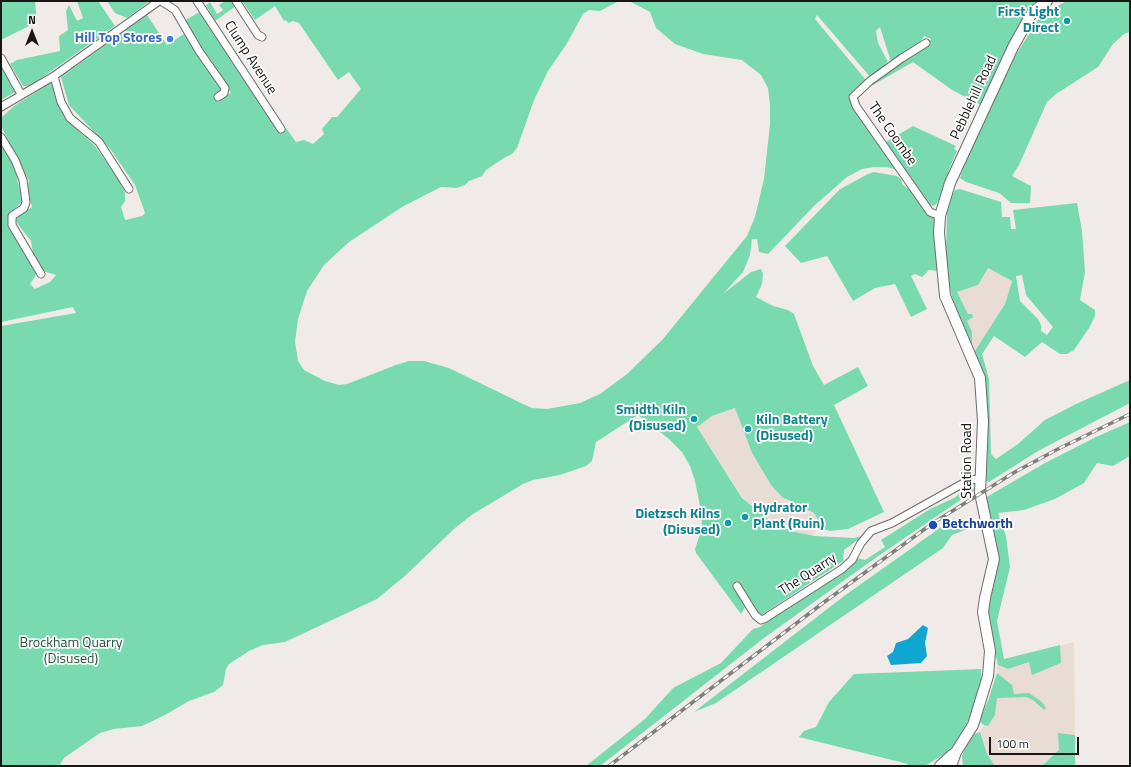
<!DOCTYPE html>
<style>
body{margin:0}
#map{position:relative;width:1131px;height:767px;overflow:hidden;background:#f0ebe8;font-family:"Titillium Web",sans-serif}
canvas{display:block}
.frame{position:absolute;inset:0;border:2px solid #191716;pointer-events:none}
.north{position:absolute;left:12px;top:12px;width:40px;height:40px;-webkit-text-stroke:3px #fff;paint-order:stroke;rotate:0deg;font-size:11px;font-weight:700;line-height:16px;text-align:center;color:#191716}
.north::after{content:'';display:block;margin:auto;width:14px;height:18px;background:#191716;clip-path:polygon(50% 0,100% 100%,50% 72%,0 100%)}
.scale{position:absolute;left:989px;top:737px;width:90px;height:18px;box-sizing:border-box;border:2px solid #191716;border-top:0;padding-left:5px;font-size:12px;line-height:14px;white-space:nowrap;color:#191716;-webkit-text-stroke:3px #fff;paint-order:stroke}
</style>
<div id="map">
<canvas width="1131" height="767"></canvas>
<div class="frame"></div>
<div class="north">N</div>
<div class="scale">100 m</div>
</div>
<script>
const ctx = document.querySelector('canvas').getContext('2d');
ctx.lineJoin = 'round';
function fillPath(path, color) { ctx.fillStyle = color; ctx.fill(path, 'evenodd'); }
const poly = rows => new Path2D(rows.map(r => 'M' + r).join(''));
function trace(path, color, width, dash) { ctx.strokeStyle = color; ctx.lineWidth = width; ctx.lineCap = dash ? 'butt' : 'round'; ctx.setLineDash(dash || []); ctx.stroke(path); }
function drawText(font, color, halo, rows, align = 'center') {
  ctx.font = font + ' "Titillium Web",sans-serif'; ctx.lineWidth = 3.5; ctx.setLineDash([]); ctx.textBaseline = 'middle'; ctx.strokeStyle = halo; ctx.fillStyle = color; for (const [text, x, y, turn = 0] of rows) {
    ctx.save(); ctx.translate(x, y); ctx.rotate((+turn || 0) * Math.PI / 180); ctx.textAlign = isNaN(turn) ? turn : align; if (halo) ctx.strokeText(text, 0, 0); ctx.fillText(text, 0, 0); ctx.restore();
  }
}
const built = poly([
 [988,268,1012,281,1005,304,973,354,955,310,951,294,978,285],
 [735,408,752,453,771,485,788,501,815,514,817,522,814,537,783,528,745,501,697,427,712,416],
 [1074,642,1075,766,963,766,962,756,970,736,980,732,984,725,980,722,981,716,988,701,997,673,997,662]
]);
const green = poly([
 [1,1,35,1,37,22,1,40],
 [77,1,98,1,115,26,30,86,23,86,10,64,17,60,60,51,59,36,68,30,66,11,69,5,77,21,83,18],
 [107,1,150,1,127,18,115,13],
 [225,1,233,1,236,6,215,21,206,5,210,2,217,14,223,10,219,5],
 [242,1,619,1,600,11,589,10,583,14,566,45,548,71,534,100,517,148,512,154,504,158,486,170,482,176,469,181,465,185,457,188,441,187,402,207,349,242,324,265,307,291,298,319,295,342,298,361,304,370,325,381,339,385,347,384,396,365,409,361,424,361,449,368,521,403,532,408,547,409,580,403,600,394,627,374,663,339,747,236,755,217,764,179,770,124,770,105,768,88,761,75,742,60,703,54,675,44,656,28,650,12,629,1,1041,1,981,105,952,90,913,62,866,89,892,67,924,47,931,39,924,36,920,43,891,62,880,27,876,31,878,43,888,62,885,64,885,68,871,78,817,15,815,19,866,80,848,97,897,167,897,170,887,167,875,167,862,169,847,177,814,206,768,254,759,252,757,239,752,239,750,255,743,272,723,294,751,272,761,269,763,274,762,284,756,297,773,306,788,310,794,314,813,366,824,385,858,367,868,386,834,405,884,512,848,529,830,531,816,527,817,518,814,513,782,497,771,485,752,453,735,408,712,416,697,427,742,498,772,522,791,531,814,536,854,538,863,536,844,550,843,561,760,616,746,605,741,614,696,553,695,549,702,528,701,511,695,481,690,466,682,452,669,439,638,415,596,442,592,461,586,466,560,475,533,480,523,484,473,514,455,528,406,575,377,599,285,642,263,645,249,651,229,664,226,669,223,685,214,692,189,701,165,715,142,726,114,729,100,733,64,758,59,766,1,766,1,326,76,313,73,307,1,322,1,142,13,163,23,201,8,215,9,225,32,264,36,275,30,284,35,289,50,282,56,275,43,271,33,253,31,241,17,223,15,218,32,207,27,189,29,181,1,126,1,118,14,106,52,82,69,122,95,146,120,181,125,193,125,201,121,207,125,220,142,216,145,213,135,185,111,150,69,105,61,77,147,15,167,45,187,32,222,89,215,96,218,102,231,93,184,21,201,11,280,132,286,128,296,142,304,140,313,144,324,134,322,129,332,117,337,117,361,89,349,72,338,80,299,23,293,21,288,23,286,20,284,21,275,6,255,20],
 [1067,1,1130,1,1130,32,1124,34,1113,44,1098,67,1056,94,1047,102,1019,165,1012,176,1031,186,1030,203,1011,203,999,193,966,182,960,178,966,160,1015,56,1038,20,1053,8],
 [1,64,17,91,1,100],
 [913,126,956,146,954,149,957,151,948,172,951,173,937,203,934,206,930,205,886,142],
 [874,172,897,176,901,179,902,184,911,191,936,218,939,271,929,270,922,277,915,274,911,276,927,309,911,317,895,284,875,288,853,301,827,256,801,263,785,246,840,189,868,174],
 [960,189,1001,202,1002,217,1010,217,1011,229,1016,229,1013,210,1077,203,1082,231,1085,272,1080,300,1095,310,1095,316,1089,328,1074,350,1067,354,1060,354,1042,342,1025,357,994,336,982,354,989,379,991,454,996,459,1018,444,1045,420,1076,404,1130,380,1130,403,1038,451,989,482,982,480,985,421,973,354,1005,304,1012,281,988,268,978,285,957,292,968,314,972,314,973,317,967,321,972,332,972,344,970,346,955,310,949,283,946,251,947,213,952,196,955,190],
 [1022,275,1026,295,1053,327,1047,335,1041,331,1041,325,1038,319,1020,301,1016,276],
 [1130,422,1130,456,1113,466,1097,463,1084,483,1055,499,1024,510,998,513,1006,536,1010,567,997,621,1004,659,1060,645,1061,663,1032,675,1029,662,1008,669,998,665,989,628,988,609,998,561,985,498,1045,463,1096,437],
 [971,485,975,490,874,559,764,638,600,766,586,766,645,719,673,688,721,663,753,629,760,627,857,558,865,560,885,547,881,540,930,509,954,498],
 [954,518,958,526,967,524,970,528,952,535,943,548,716,703,694,712,844,596],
 [981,669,981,691,959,741,946,753,925,766,906,766,908,764,799,737,804,731,816,727,829,702,854,674],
 [997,673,1012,685,1014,694,1029,693,1042,702,1046,708,1044,710,1033,700,1026,697,997,698,995,715,988,726,984,725,980,722,981,716,988,701],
 [980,732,987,754,995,766,963,766,962,756,970,736],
 [1058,733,1075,735,1075,766,1042,766,1059,750]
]);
const water = poly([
 [923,625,928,628,925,643,927,656,921,663,891,665,887,656,893,652,896,643,908,639]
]);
const street = poly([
 [161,1,175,10,199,51,225,88,224,93,218,97],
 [197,1,281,129],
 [236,1,258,35,262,37],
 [926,43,902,58,870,81,853,97,856,106,930,212,940,216],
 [1,58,21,94],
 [54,76,61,102,70,118,99,142,129,189],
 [1,107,54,76,159,1],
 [1,137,15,160,23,180,26,202,24,208,12,216,12,225,41,274],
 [737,586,755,615,761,620,764,619,842,569,852,560,861,543,871,531,892,523,969,480,980,479]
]);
const secondary = poly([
 [940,766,953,754],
 [951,766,956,752,973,725,988,676,990,651,983,612,985,598,994,559,980,493,983,421,980,378,945,296,939,233,940,216,950,183,1013,47,1032,13,1047,1]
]);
const rail = poly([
 [609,766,823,603,933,523,1015,472,1058,449,1130,414]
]);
const markers = [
 [1067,21,4,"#0f9aa8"],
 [170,39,4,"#3f7fe0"],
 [694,419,4,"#0f9aa8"],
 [748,429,4,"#0f9aa8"],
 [745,517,4,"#0f9aa8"],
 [728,523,4,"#0f9aa8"],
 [933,525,5,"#1a4fb4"]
];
const cultureNames = [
 ["First Light",1059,13],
 ["Direct",1059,29],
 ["Smidth Kiln",686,411],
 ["(Disused)",686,427],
 ["Kiln Battery",756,421,"left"],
 ["(Disused)",756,437,"left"],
 ["Hydrator",753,509,"left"],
 ["Plant (Ruin)",753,525,"left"],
 ["Dietzsch Kilns",720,515],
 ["(Disused)",720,531]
];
const shopNames = [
 ["Hill Top Stores",162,39]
];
const streetNames = [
 ["Clump Avenue",250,58,57],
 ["Pebblehill Road",974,98,-65],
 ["The Coombe",892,134,55],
 ["Station Road",968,461,-90],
 ["The Quarry",808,575,-33]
];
const transitNames = [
 ["Betchworth",942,525]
];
const parkNames = [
 ["Brockham Quarry",71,644],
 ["(Disused)",71,660]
];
fillPath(built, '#e9dcd5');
fillPath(green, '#7adaaf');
fillPath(water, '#10a6d1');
trace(street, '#6f6a68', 9);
trace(secondary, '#6f6a68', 12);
trace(street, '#fff', 7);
trace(secondary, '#fff', 10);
trace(rail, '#827e7c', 3.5);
trace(rail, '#fff', 2, [6]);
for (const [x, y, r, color] of markers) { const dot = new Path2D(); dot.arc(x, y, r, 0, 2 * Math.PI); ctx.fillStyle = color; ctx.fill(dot); trace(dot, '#fff', 1.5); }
drawText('bold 14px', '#0d838f', '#fff', cultureNames, 'right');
drawText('bold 14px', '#366cbe', '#fff', shopNames, 'right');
drawText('14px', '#191716', '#fff', streetNames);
drawText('bold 14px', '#164399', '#fff', transitNames, 'left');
drawText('14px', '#23523e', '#fff', parkNames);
</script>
